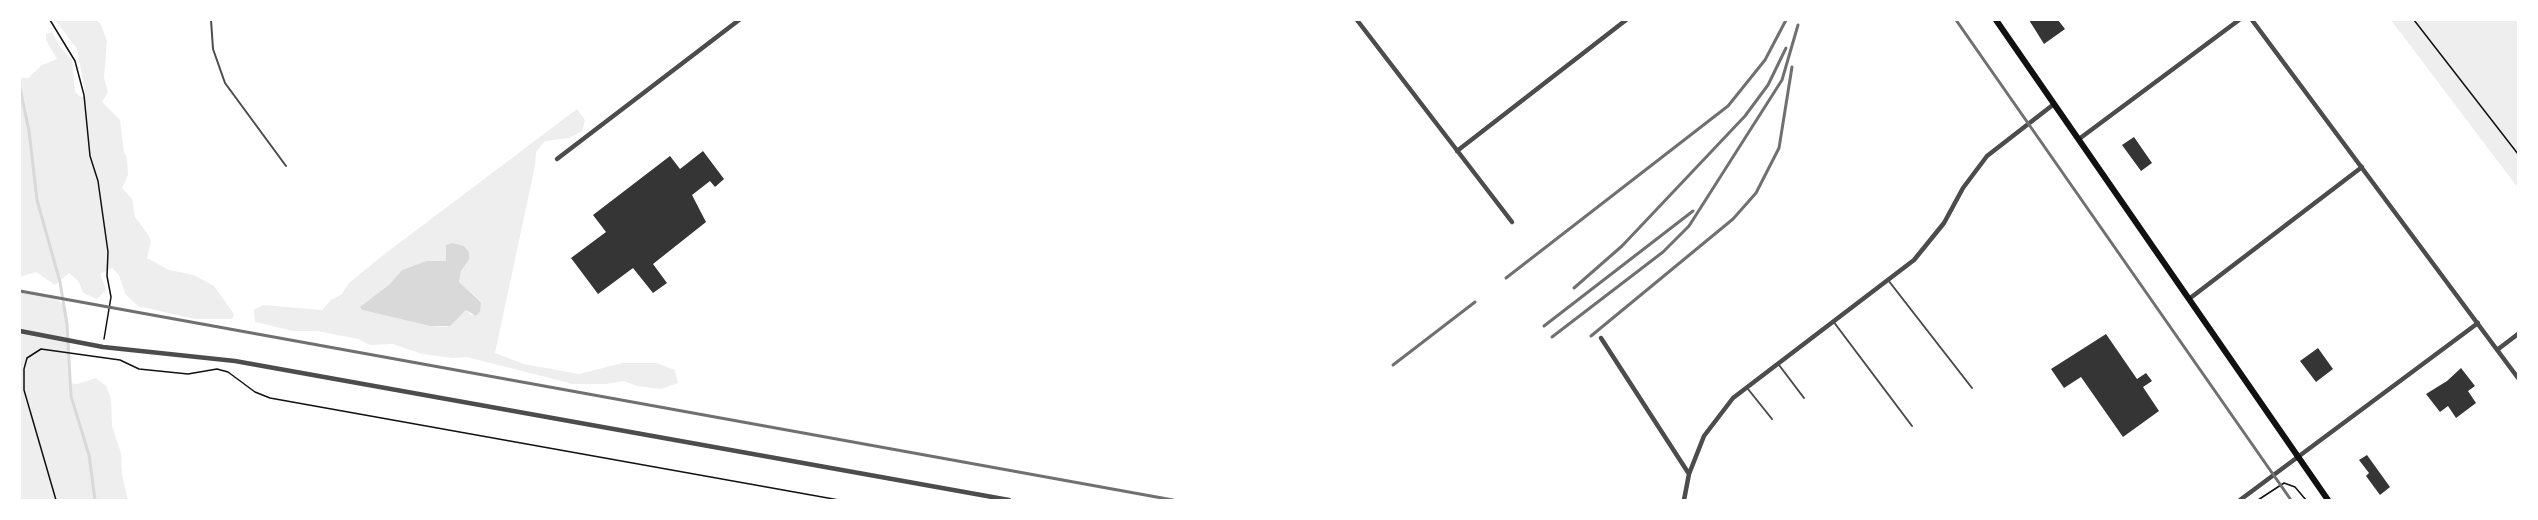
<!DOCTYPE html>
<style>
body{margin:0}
#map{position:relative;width:2538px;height:520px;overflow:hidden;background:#fff;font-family:Mulish,sans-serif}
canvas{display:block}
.frame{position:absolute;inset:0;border:21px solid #fff;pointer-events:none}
</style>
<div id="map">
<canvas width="2538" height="520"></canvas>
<div class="frame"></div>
</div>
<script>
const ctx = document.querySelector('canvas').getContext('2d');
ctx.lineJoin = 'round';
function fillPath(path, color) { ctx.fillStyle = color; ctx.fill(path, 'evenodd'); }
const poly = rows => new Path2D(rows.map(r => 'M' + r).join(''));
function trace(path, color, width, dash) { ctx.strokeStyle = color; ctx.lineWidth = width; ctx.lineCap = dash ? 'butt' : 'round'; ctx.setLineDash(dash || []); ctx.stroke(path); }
const green = poly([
 [55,20,97,20,101,25,107,41,104,78,108,92,102,102,120,120,124,152,127,158,128,175,122,188,132,199,135,217,149,236,151,242,147,258,169,270,194,275,214,286,234,314,232,319,195,319,138,306,125,294,119,275,112,268,100,274,106,290,97,299,83,293,79,282,69,273,55,285,36,272,20,277,20,78,28,78,42,65,57,59,46,40,46,34,52,32,60,47,72,60,75,92,81,97,86,96,77,49],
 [2391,20,2518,20,2518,188],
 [577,109,585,120,582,131,569,138,545,141,536,152,535,166,495,353,524,364,579,374,622,363,656,363,675,370,678,383,661,389,637,386,624,381,606,384,573,384,467,357,453,358,422,354,393,344,370,345,358,339,317,331,293,331,255,322,254,310,263,305,322,310,331,300,342,294,349,283,382,256],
 [446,248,469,260,461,271,459,282,481,301,472,316,466,310,447,327,430,326,362,310,361,307,390,284,402,270,426,261,446,261],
 [20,291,52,297,63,304,67,324,71,383,77,384,96,378,106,386,111,398,112,426,121,453,122,474,128,500,20,500]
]);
const water = poly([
 [452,243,464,246,469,252,469,260,461,271,459,282,481,302,480,311,476,316,466,310,450,326,430,326,362,310,360,307,390,284,402,270,426,261,446,261,446,245]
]);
const stream = poly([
 [20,88,29,131,37,200,60,282,67,324,71,396,89,455,95,500]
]);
const building = poly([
 [2029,20,2058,20,2065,29,2044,44],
 [2134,137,2152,163,2141,171,2122,145],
 [703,151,724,179,715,187,710,181,692,195,706,222,653,264,667,283,653,293,633,268,598,294,571,258,606,232,593,215,670,156,680,169],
 [2106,334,2137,379,2146,373,2152,381,2143,387,2159,411,2123,437,2081,377,2064,388,2051,369],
 [2318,348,2333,369,2316,382,2300,361],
 [2461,368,2475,386,2468,391,2476,403,2456,418,2448,406,2440,412,2426,394,2447,381],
 [2367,455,2390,487,2380,495,2366,476,2369,473,2359,460]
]);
const path = poly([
 [50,20,75,61,84,95,90,156,98,181,108,252,107,276,111,297,104,339],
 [2414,20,2518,154],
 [56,500,24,390,24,369,27,358,41,349,120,360,139,369,188,374,217,369,228,372,255,392,270,398,839,500],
 [2258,500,2284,483,2295,487,2306,500]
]);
const service = poly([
 [211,20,213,49,225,83,286,166],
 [1888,280,1972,388],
 [1833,321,1912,426],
 [1779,365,1804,398],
 [1748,389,1772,419]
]);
const minor = poly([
 [1357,20,1512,222],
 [2252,20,2518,378],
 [2079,139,2239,20],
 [1457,151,1626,20],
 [557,159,739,20],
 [2189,299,2362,167],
 [20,331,103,347,235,361,1009,500],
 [1601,338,1689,474],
 [2497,350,2518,334],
 [1684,500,1689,474,1704,436,1733,398,1914,260,1944,223,1963,188,1987,156,2054,104],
 [2240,500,2478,323]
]);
const secondary = poly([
 [1996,20,2328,500]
]);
const rail = poly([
 [1956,20,2291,500],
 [1506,278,1728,106,1765,60,1786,20],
 [1574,288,1622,246,1745,116,1768,85,1786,48],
 [20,291,1173,500],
 [1544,326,1693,211],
 [1591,336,1733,219,1756,193,1779,148,1792,67],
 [1552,337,1663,252,1689,226,1782,80,1798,25],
 [1393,365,1475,302]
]);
fillPath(green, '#eee');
fillPath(water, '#d9d9d9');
trace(stream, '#d9d9d9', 3);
fillPath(building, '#353535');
trace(path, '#111', 1.5);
trace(service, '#4c4c4c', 2);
trace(minor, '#4c4c4c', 4.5);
trace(secondary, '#111', 6);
trace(rail, '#707070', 3);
</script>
